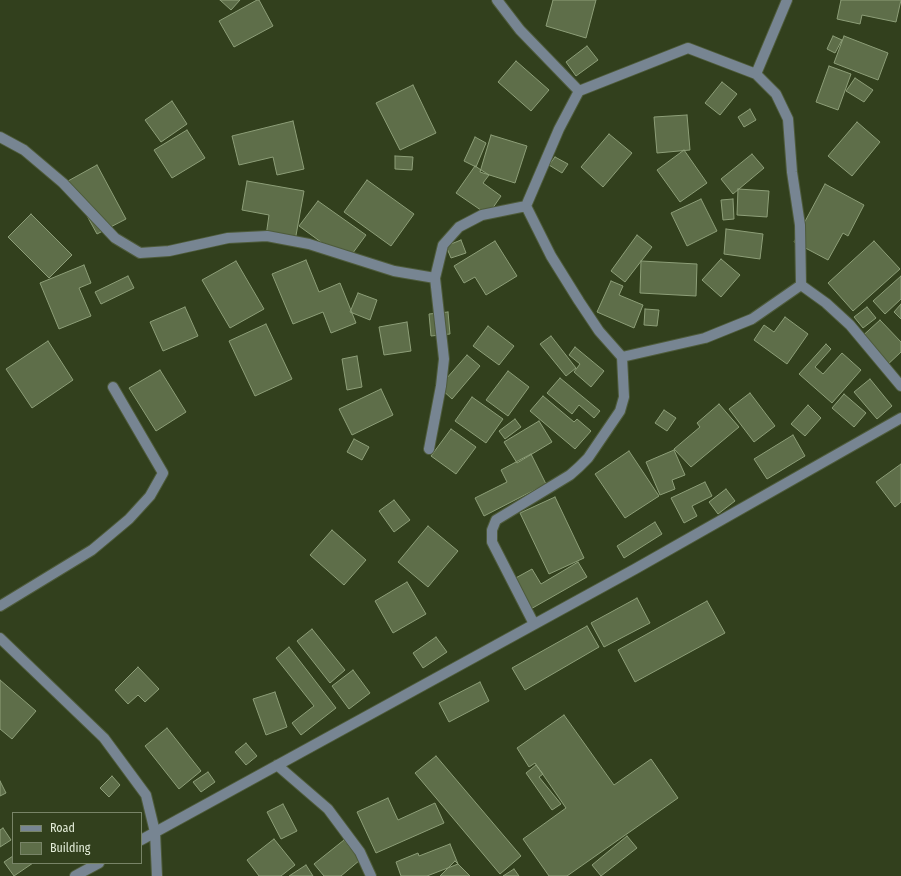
<!DOCTYPE html>
<style>
body{margin:0}
#map{position:relative;width:901px;height:876px;overflow:hidden;background:#32401d;font-family:"Fira Sans Condensed",sans-serif}
canvas{display:block}
.legend{position:absolute;left:12px;top:812px;width:130px;height:52px;box-sizing:border-box;background:#32401d;border:1px solid #788467;margin:0;padding:5px 7px;list-style:none;font-size:12px;color:#e2ebd7}
.legend li{display:flex;align-items:center;gap:8px;height:20px}
.legend b{width:20px;border:1px solid #788467}
</style>
<div id="map">
<canvas width="901" height="876"></canvas>
<ul class="legend">
<li><b style="height:5px;background:#778592"></b>Road</li>
<li><b style="height:11px;background:#5e6e49"></b>Building</li>
</ul>
</div>
<script>
const ctx = document.querySelector('canvas').getContext('2d');
ctx.lineJoin = 'round';
function fillPath(path, color) { ctx.fillStyle = color; ctx.fill(path, 'evenodd'); }
const poly = rows => new Path2D(rows.map(r => 'M' + r).join(''));
function trace(path, color, width, dash) { ctx.strokeStyle = color; ctx.lineWidth = width; ctx.lineCap = dash ? 'butt' : 'round'; ctx.setLineDash(dash || []); ctx.stroke(path); }
const building = poly([
 [220,0,240,0,231,10,220,0],
 [257,0,259,0,273,26,234,47,219,21,257,0],
 [553,0,596,0,586,38,546,26,553,0],
 [841,0,901,0,896,22,862,15,860,24,837,19,841,0],
 [833,36,842,40,835,53,827,49,833,36],
 [844,36,888,53,878,80,834,63,844,36],
 [587,46,598,60,576,76,566,62,587,46],
 [516,61,549,90,531,111,498,82,516,61],
 [829,66,851,74,838,110,816,102,829,66],
 [855,78,873,90,864,102,846,91,855,78],
 [722,82,737,94,720,115,705,103,722,82],
 [413,85,436,133,400,150,376,103,413,85],
 [172,101,187,124,161,142,145,120,172,101],
 [750,109,756,120,744,127,738,117,750,109],
 [687,115,690,150,657,153,654,117,687,115],
 [293,121,304,169,277,175,273,157,239,165,232,136,293,121],
 [857,122,880,142,852,176,828,156,857,122],
 [187,130,205,158,172,178,154,150,187,130],
 [609,134,632,153,603,187,581,167,609,134],
 [491,135,527,146,515,183,480,172,491,135],
 [475,137,486,143,476,167,464,161,475,137],
 [684,150,707,183,680,202,657,170,684,150],
 [752,154,764,168,733,194,721,179,752,154],
 [395,156,413,157,412,170,395,169,395,156],
 [555,157,568,164,562,173,549,165,555,157],
 [97,165,126,219,97,234,68,181,97,165],
 [475,166,489,175,483,183,501,196,488,215,456,193,475,166],
 [367,180,414,214,391,246,344,212,367,180],
 [247,181,304,191,295,241,266,236,269,215,242,210,247,181],
 [825,184,864,205,848,236,843,233,828,260,794,242,825,184],
 [738,189,769,191,767,217,737,215,738,189],
 [701,199,717,231,687,246,671,213,701,199],
 [733,199,734,219,723,220,721,200,733,199],
 [318,201,366,235,347,261,299,226,318,201],
 [31,214,72,255,49,278,8,237,31,214],
 [726,229,763,234,760,259,724,254,726,229],
 [637,235,652,247,625,282,611,271,637,235],
 [461,240,466,253,451,258,446,246,461,240],
 [495,241,517,276,486,295,475,277,464,283,454,266,495,241],
 [874,241,900,269,853,311,828,283,874,241],
 [721,259,740,275,721,297,702,280,721,259],
 [306,260,319,292,340,283,356,323,331,333,323,312,293,324,272,274,306,260],
 [236,261,264,309,230,328,202,280,236,261],
 [641,261,697,264,696,296,640,293,641,261],
 [84,265,91,283,79,288,91,316,59,329,40,283,84,265],
 [128,276,134,288,101,304,95,292,128,276],
 [901,276,901,299,885,314,873,301,901,276],
 [611,281,623,286,619,295,643,305,634,328,597,312,611,281],
 [358,293,377,300,370,320,350,312,358,293],
 [901,304,901,319,894,312,901,304],
 [185,307,198,336,163,351,150,322,185,307],
 [867,307,876,318,863,328,854,317,867,307],
 [645,309,659,310,657,326,644,325,645,309],
 [448,312,450,334,431,336,429,314,448,312],
 [785,317,808,334,787,364,754,340,764,325,774,332,785,317],
 [880,320,901,342,901,352,884,368,858,340,880,320],
 [407,322,411,351,384,355,379,327,407,322],
 [266,324,292,379,255,396,229,341,266,324],
 [488,326,514,346,499,365,473,346,488,326],
 [551,336,576,368,566,376,540,344,551,336],
 [48,341,73,380,32,408,6,369,48,341],
 [826,344,831,349,815,367,823,374,842,353,861,370,832,403,799,374,826,344],
 [575,347,604,371,591,387,574,372,580,364,569,355,575,347],
 [467,355,480,366,452,399,439,387,467,355],
 [357,356,362,387,347,390,342,359,357,356],
 [160,370,186,412,156,431,129,388,160,370],
 [508,371,529,387,508,416,486,400,508,371],
 [560,378,600,411,594,418,579,405,572,414,547,393,560,378],
 [870,379,892,406,877,419,854,392,870,379],
 [381,389,393,415,352,435,339,409,381,389],
 [750,393,775,426,754,442,729,409,750,393],
 [844,394,866,413,854,427,832,408,844,394],
 [543,396,574,422,577,419,591,431,575,449,530,411,543,396],
 [472,397,503,419,486,443,455,421,472,397],
 [719,404,739,427,691,467,674,449,700,427,697,423,719,404],
 [808,405,821,418,805,436,791,424,808,405],
 [664,410,676,418,667,431,655,423,664,410],
 [515,419,521,427,505,439,499,431,515,419],
 [539,421,552,442,517,463,504,442,539,421],
 [451,429,476,447,456,474,431,456,451,429],
 [793,435,805,456,767,479,754,459,793,435],
 [354,439,369,447,362,460,347,452,354,439],
 [674,450,685,475,672,480,675,489,660,495,646,462,674,450],
 [629,451,659,496,625,518,595,474,629,451],
 [531,454,546,484,484,516,475,498,507,482,501,470,531,454],
 [901,464,901,502,895,507,876,482,901,464],
 [705,482,712,496,692,506,697,516,684,523,671,498,705,482],
 [726,489,735,501,718,514,709,502,726,489],
 [555,497,584,558,549,574,520,513,555,497],
 [394,500,410,520,394,532,379,511,394,500],
 [655,522,662,534,624,558,617,546,655,522],
 [428,526,458,551,428,587,398,562,428,526],
 [332,530,366,560,344,585,310,555,332,530],
 [578,562,587,577,529,610,512,580,532,569,541,584,578,562],
 [407,582,426,614,393,633,375,601,407,582],
 [637,598,650,623,604,647,591,623,637,598],
 [707,601,725,633,635,682,618,650,707,601],
 [587,626,599,647,525,690,512,668,587,626],
 [312,629,345,670,330,683,297,641,312,629],
 [436,637,447,652,423,668,413,653,436,637],
 [289,647,336,708,301,735,292,723,314,706,276,658,289,647],
 [138,667,159,689,145,702,138,695,128,704,115,690,138,667],
 [353,670,370,693,349,709,332,686,353,670],
 [0,680,36,711,12,739,0,729,0,680],
 [480,682,489,701,449,722,439,703,480,682],
 [275,692,287,727,266,735,253,699,275,692],
 [564,715,614,785,651,759,678,798,567,876,549,876,523,839,566,808,535,763,529,767,517,748,564,715],
 [167,728,201,771,179,789,145,746,167,728],
 [246,743,257,756,246,765,235,752,246,743],
 [436,756,521,856,500,874,415,773,436,756],
 [536,765,543,774,539,777,561,804,552,810,526,773,536,765],
 [208,772,215,782,201,792,193,782,208,772],
 [112,776,120,785,109,797,100,788,112,776],
 [0,781,6,793,0,796,0,781],
 [388,798,398,820,435,803,444,823,376,853,357,812,388,798],
 [283,804,297,831,281,839,267,812,283,804],
 [3,828,11,840,0,847,0,830,3,828],
 [627,836,637,848,601,876,592,865,627,836],
 [274,839,295,865,281,876,259,876,247,860,274,839],
 [344,840,360,860,341,876,324,876,314,864,344,840],
 [450,844,458,864,427,876,401,876,396,862,418,853,419,856,450,844],
 [13,856,13,863,33,863,14,876,4,862,13,856],
 [455,861,470,876,440,876,455,861],
 [306,865,313,876,289,876,306,865],
 [514,869,519,876,503,876,514,869]
]);
const minor = poly([
 [497,0,520,30,579,91],
 [756,74,787,0],
 [0,137,24,150,63,183,115,238,140,253,169,251,228,238,267,236,309,244,394,271,435,278],
 [622,357,705,338,752,319,801,285],
 [429,449,441,386,444,359,435,278,443,245,459,227,482,215,526,206],
 [0,606,92,550,110,535,129,519,150,496,163,473,113,387],
 [534,624,492,542,492,530,496,520,570,475,579,467,588,458,620,411,624,397,622,357,599,331,579,301,551,256,526,206,559,129,579,91,688,48,756,74,776,94,788,119,792,172,800,225,801,285,826,303,850,325,901,386],
 [0,638,104,738,146,795,155,832,157,876],
 [277,765,328,809,360,852,371,876],
 [141,840,635,569,901,418],
 [75,876,99,863]
]);
fillPath(building, '#5e6e49');
trace(building, '#8d9e78', 1);
trace(minor, '#4e5b3b', 12);
trace(minor, '#778592', 10);
</script>
